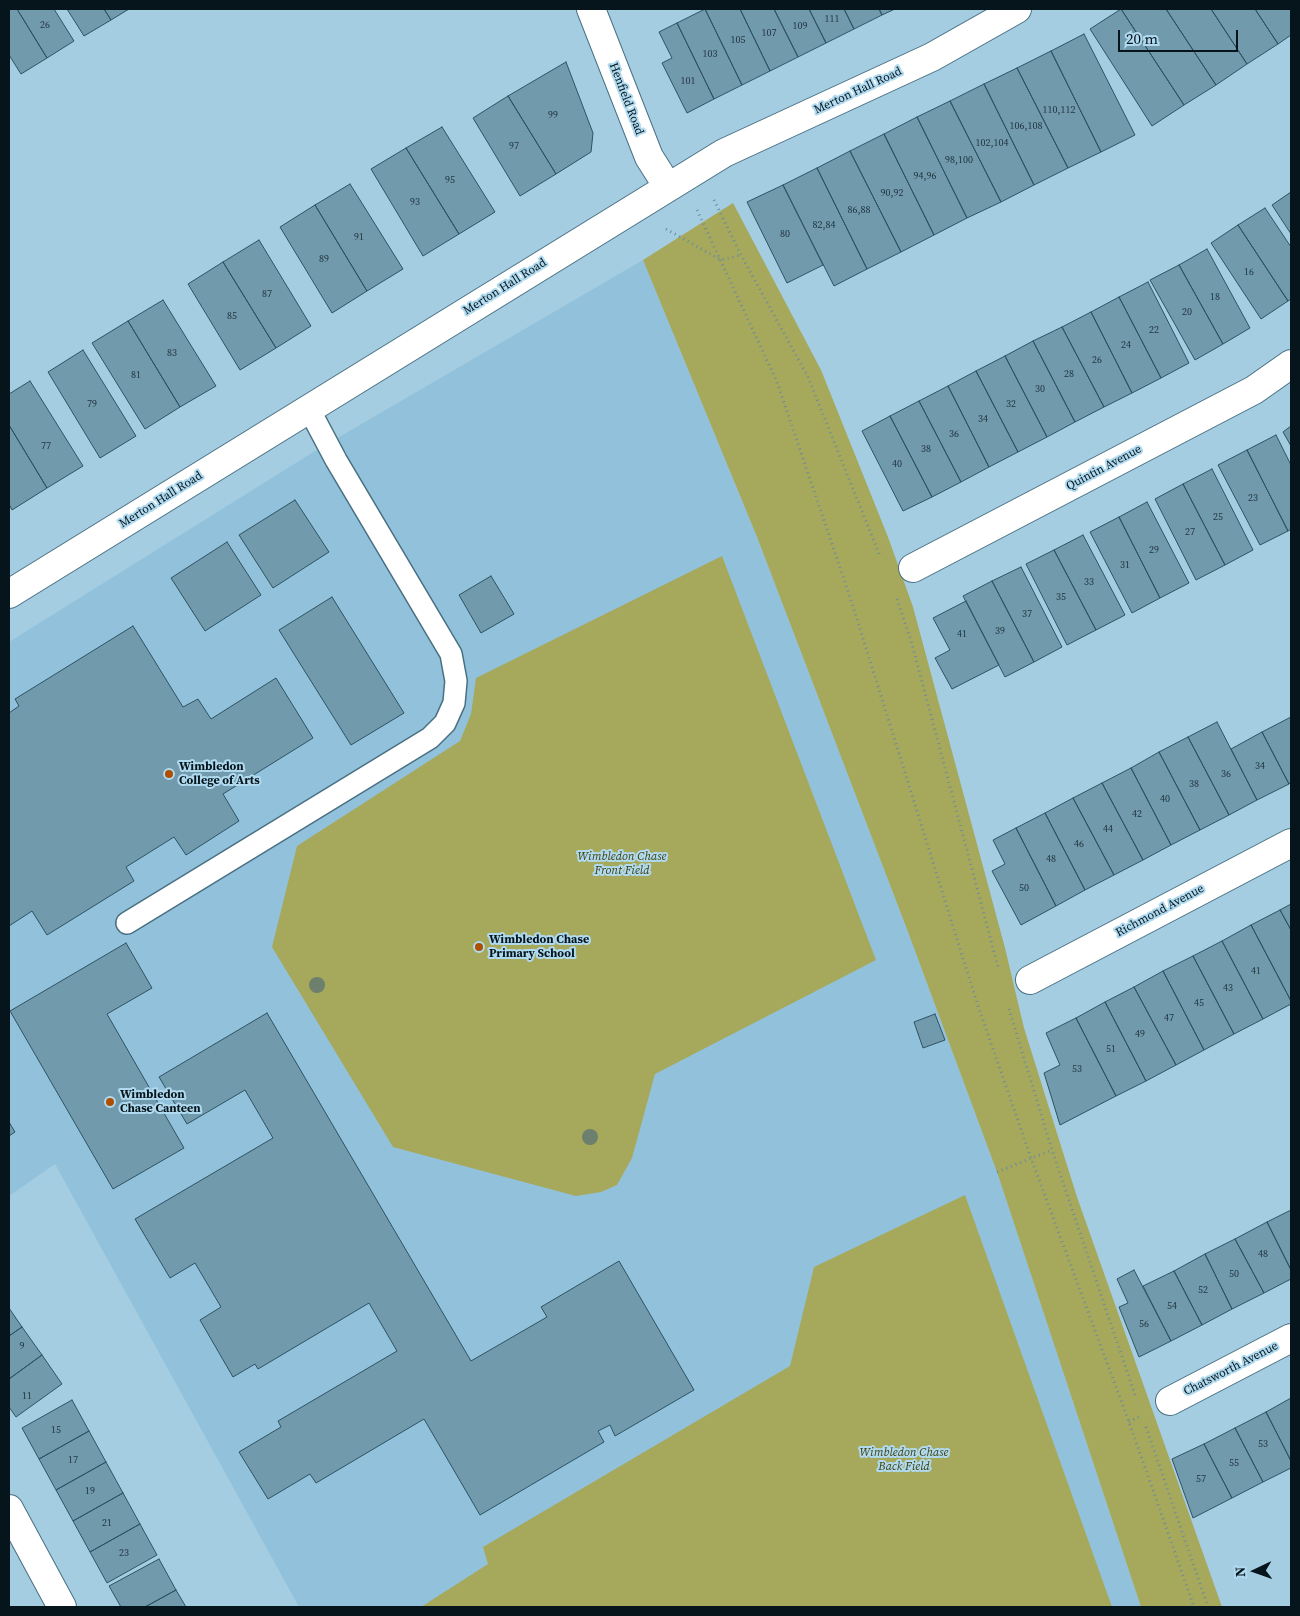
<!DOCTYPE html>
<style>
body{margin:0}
#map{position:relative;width:1300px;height:1616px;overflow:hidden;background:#a4cde1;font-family:"Source Serif 4",serif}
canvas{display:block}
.frame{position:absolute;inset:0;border:10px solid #06151c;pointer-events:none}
.north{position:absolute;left:1230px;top:1546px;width:50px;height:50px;-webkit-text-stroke:4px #b0daef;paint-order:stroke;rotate:267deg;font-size:14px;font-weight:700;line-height:20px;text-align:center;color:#06151c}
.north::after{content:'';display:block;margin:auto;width:18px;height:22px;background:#06151c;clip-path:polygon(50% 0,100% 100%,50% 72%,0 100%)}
.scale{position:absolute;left:1118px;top:30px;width:120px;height:22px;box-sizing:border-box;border:2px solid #06151c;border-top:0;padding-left:6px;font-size:15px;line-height:18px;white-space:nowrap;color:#06151c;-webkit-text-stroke:4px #b0daef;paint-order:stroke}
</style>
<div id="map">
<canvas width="1300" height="1616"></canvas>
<div class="frame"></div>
<div class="north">N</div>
<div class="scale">20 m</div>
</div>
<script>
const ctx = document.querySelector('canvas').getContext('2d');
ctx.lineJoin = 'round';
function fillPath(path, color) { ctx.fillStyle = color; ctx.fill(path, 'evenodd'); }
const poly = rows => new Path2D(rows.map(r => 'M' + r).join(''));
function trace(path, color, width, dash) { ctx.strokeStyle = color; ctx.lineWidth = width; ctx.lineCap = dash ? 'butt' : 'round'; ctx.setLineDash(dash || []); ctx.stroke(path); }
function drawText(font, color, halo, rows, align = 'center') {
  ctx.font = font + ' "Source Serif 4",serif'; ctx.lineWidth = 4; ctx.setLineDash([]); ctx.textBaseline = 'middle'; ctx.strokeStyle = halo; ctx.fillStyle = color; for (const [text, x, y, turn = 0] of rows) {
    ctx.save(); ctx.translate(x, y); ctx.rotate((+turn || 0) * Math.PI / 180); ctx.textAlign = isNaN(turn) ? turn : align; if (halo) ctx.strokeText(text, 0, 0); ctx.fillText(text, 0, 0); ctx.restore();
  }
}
const built = poly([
 [643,260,757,537,908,932,997,1172,1141,1607,299,1607,55,1164,9,1196,9,642,315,451]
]);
const green = poly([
 [733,203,821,370,888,537,913,607,1005,948,1024,1028,1077,1197,1222,1607,1141,1607,997,1172,908,932,757,537,643,260],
 [722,556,876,960,655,1074,632,1158,617,1185,601,1192,576,1196,393,1147,272,947,297,846,460,741,471,714,476,678],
 [965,1195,1112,1607,421,1607,488,1564,483,1547,790,1366,814,1267]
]);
const building = poly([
 [9,9,17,9,47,58,21,74,9,55,9,9],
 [17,9,54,9,74,41,47,58,17,9],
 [67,9,104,9,111,20,84,36,67,9],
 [104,9,129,9,111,20,104,9],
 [705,9,742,85,714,99,677,23,705,9],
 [705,9,740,9,770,71,742,85,705,9],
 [740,9,774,9,798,57,770,71,740,9],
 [774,9,809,9,826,43,798,57,774,9],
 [809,9,844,9,854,29,826,43,809,9],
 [844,9,879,9,882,15,854,29,844,9],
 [879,9,895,9,882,15,879,9],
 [1121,9,1166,9,1216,85,1184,105,1121,9],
 [1121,9,1184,105,1152,126,1090,29,1121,9],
 [1166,9,1211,9,1247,64,1216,85,1166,9],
 [1211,9,1255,9,1278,44,1247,64,1211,9],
 [1255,9,1291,9,1291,35,1278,44,1255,9],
 [677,23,714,99,687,113,662,63,672,58,659,32,677,23],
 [1084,34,1135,135,1101,152,1051,51,1084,34],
 [1051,51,1101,152,1068,168,1017,68,1051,51],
 [566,62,593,133,591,152,556,174,508,96,566,62],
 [1017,68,1068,168,1034,185,984,84,1017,68],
 [984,84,1034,185,1001,202,950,101,984,84],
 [508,96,556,174,520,196,473,118,508,96],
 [950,101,1001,202,967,218,917,117,950,101],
 [917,117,967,218,934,235,884,134,917,117],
 [442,127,495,212,459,234,406,148,442,127],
 [884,134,934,235,901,252,850,151,884,134],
 [406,148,459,234,423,256,371,169,406,148],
 [850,151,901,252,867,269,817,168,850,151],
 [817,168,867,269,834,286,783,185,817,168],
 [350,184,403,269,367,291,315,205,350,184],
 [783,185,823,265,787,283,747,202,783,185],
 [1291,192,1291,234,1272,205,1291,192],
 [315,205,367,291,332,313,280,227,315,205],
 [1265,208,1291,247,1291,299,1288,301,1238,225,1265,208],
 [1238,225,1288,301,1261,319,1211,243,1238,225],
 [259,240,311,326,276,348,223,262,259,240],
 [1207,249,1250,328,1223,344,1179,265,1207,249],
 [223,262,276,348,240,370,188,284,223,262],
 [1179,265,1223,344,1195,360,1150,280,1179,265],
 [1148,282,1189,363,1161,378,1119,297,1148,282],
 [1119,297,1161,378,1132,393,1091,312,1119,297],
 [163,300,216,386,180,407,128,321,163,300],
 [1091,312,1132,393,1104,407,1062,327,1091,312],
 [128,321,180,407,145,429,92,343,128,321],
 [1062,327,1104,407,1075,422,1033,341,1062,327],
 [1033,341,1075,422,1047,437,1005,356,1033,341],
 [83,350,136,436,100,458,48,372,83,350],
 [1005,356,1047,437,1018,452,976,371,1005,356],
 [976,371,1018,452,989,467,948,386,976,371],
 [30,381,83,466,47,488,9,425,9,394,30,381],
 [948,386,989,467,961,482,919,401,948,386],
 [919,401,961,482,932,497,890,416,919,401],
 [890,416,932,497,903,511,862,431,890,416],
 [9,425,47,488,12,510,9,504,9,425],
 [1291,426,1291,446,1283,432,1291,426],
 [1276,435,1291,465,1291,529,1288,531,1247,450,1276,435],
 [1247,450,1288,531,1260,545,1218,465,1247,450],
 [1212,469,1253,550,1225,565,1183,484,1212,469],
 [1183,484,1225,565,1196,580,1155,499,1183,484],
 [295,500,329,552,273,588,239,535,295,500],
 [1147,502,1189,583,1160,598,1119,517,1147,502],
 [1119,517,1160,598,1132,613,1090,532,1119,517],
 [1083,535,1125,615,1096,630,1054,550,1083,535],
 [227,542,261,595,205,631,171,578,227,542],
 [1054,550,1096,630,1067,645,1026,564,1054,550],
 [1021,567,1062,647,1034,662,992,581,1021,567],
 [491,576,514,614,481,633,459,595,491,576],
 [992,581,1034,662,1005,677,963,596,992,581],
 [332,597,404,713,351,745,279,630,332,597],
 [966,601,999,665,952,689,935,658,950,650,933,618,966,601],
 [133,626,183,707,198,699,211,719,276,678,313,738,223,794,239,821,186,855,174,837,126,867,134,881,47,935,32,911,9,926,9,713,19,706,15,699,133,626],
 [1291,717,1291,782,1289,784,1262,732,1291,717],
 [1217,722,1257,800,1229,815,1188,737,1217,722],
 [1262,732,1289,784,1257,800,1231,749,1262,732],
 [1188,737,1229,815,1200,830,1159,752,1188,737],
 [1159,752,1200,830,1171,845,1131,768,1159,752],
 [1131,768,1171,845,1143,860,1102,783,1131,768],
 [1102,783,1143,860,1114,875,1073,798,1102,783],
 [1073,798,1114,875,1085,890,1045,813,1073,798],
 [1045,813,1085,890,1056,906,1016,828,1045,813],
 [1016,828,1056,906,1021,925,992,871,1005,864,993,840,1016,828],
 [1291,904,1291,930,1280,910,1291,904],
 [1280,910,1291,930,1291,1001,1251,925,1280,910],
 [1251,925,1291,1001,1291,1004,1263,1019,1222,941,1251,925],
 [1222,941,1263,1019,1234,1034,1193,956,1222,941],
 [126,943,152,988,107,1014,184,1148,113,1189,10,1011,126,943],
 [1193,956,1234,1034,1204,1050,1163,971,1193,956],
 [1163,971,1204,1050,1176,1065,1134,987,1163,971],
 [1134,987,1176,1065,1146,1081,1105,1002,1134,987],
 [1105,1002,1146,1081,1116,1096,1076,1018,1105,1002],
 [267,1013,471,1361,547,1317,541,1307,619,1261,694,1390,615,1436,610,1425,598,1431,604,1442,480,1515,424,1419,316,1483,310,1474,268,1499,239,1452,281,1427,278,1421,397,1351,369,1303,258,1369,255,1364,233,1377,200,1320,221,1307,195,1263,170,1278,135,1219,273,1138,245,1090,187,1124,159,1077,267,1013],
 [935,1014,945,1040,923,1048,914,1022,935,1014],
 [1076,1018,1116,1096,1060,1125,1044,1073,1060,1065,1046,1033,1076,1018],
 [9,1122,15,1132,9,1136,9,1122],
 [1291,1210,1291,1270,1267,1222,1291,1210],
 [1267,1222,1291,1270,1291,1279,1264,1293,1235,1239,1267,1222],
 [1235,1239,1264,1293,1232,1309,1205,1254,1235,1239],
 [1205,1254,1232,1309,1202,1325,1174,1271,1205,1254],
 [1134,1270,1171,1341,1139,1357,1119,1307,1128,1303,1117,1279,1134,1270],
 [1174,1271,1202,1325,1171,1341,1143,1286,1174,1271],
 [9,1308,22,1327,9,1336,9,1308],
 [22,1327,42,1355,9,1379,9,1336,22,1327],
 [42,1355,62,1384,16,1417,9,1407,9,1379,42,1355],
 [1291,1398,1291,1461,1266,1412,1291,1398],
 [72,1400,89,1431,39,1459,22,1428,72,1400],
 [1266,1412,1291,1461,1291,1468,1263,1482,1235,1428,1266,1412],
 [1235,1428,1263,1482,1232,1498,1204,1444,1235,1428],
 [89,1431,106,1462,56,1490,39,1459,89,1431],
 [1204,1444,1232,1498,1193,1518,1172,1459,1204,1444],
 [106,1462,123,1493,73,1521,56,1490,106,1462],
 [123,1493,140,1524,90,1552,73,1521,123,1493],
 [140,1524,157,1555,107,1583,90,1552,140,1524],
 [159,1559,176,1590,145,1607,121,1607,109,1586,159,1559],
 [176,1590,186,1607,145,1607,176,1590]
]);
const path = poly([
 [714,200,741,255,808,377,880,556],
 [697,210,777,382,851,600,977,1003,1031,1158,1129,1422,1194,1607],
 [666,229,721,260,741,255],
 [897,599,912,644,998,967],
 [1009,1009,1052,1150,1135,1395],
 [997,1172,1052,1150],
 [1129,1422,1140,1416],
 [1146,1427,1208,1607]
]);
const service = poly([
 [127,923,430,738,445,723,454,703,456,681,451,654,336,460,309,409]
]);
const minor = poly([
 [591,9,649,157,668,187],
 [913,568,1254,390,1291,364],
 [9,594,724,153,932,57,1017,9],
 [1030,980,1291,843],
 [1170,1401,1291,1338],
 [9,1509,62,1607]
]);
const trees = [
 [317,985],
 [590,1137]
];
const markers = [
 [169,774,5,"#ae4f00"],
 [479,947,5,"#ae4f00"],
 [110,1102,5,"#ae4f00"]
];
const numberNames = [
 ["111",832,19],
 ["26",45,25],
 ["109",800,26],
 ["107",769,33],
 ["105",738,40],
 ["103",710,54],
 ["101",688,81],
 ["110,112",1059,110],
 ["99",553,115],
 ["106,108",1026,126],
 ["102,104",992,143],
 ["97",514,146],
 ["98,100",959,160],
 ["94,96",925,176],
 ["95",450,180],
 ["90,92",892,193],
 ["93",415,202],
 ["86,88",859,210],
 ["82,84",824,225],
 ["80",785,234],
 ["91",359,237],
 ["89",324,259],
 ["16",1249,272],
 ["87",267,294],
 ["18",1215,297],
 ["20",1187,312],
 ["85",232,316],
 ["22",1154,330],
 ["24",1126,345],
 ["83",172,353],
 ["26",1097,360],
 ["28",1069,374],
 ["81",136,375],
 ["30",1040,389],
 ["79",92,404],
 ["32",1011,404],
 ["34",983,419],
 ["36",954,434],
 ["77",46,446],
 ["38",926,449],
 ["40",897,464],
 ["23",1253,498],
 ["25",1218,517],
 ["27",1190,532],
 ["29",1154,550],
 ["31",1125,565],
 ["33",1089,582],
 ["35",1061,597],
 ["37",1027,614],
 ["39",1000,631],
 ["41",962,634],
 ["34",1260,766],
 ["36",1226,774],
 ["38",1194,784],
 ["40",1165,799],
 ["42",1137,814],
 ["44",1108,829],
 ["46",1079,844],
 ["48",1051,859],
 ["50",1024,888],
 ["41",1256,971],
 ["43",1228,988],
 ["45",1199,1003],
 ["47",1169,1018],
 ["49",1140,1034],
 ["51",1111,1049],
 ["53",1077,1069],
 ["48",1263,1254],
 ["50",1234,1274],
 ["52",1203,1290],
 ["54",1172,1306],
 ["56",1144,1324],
 ["9",22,1346],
 ["11",27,1396],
 ["15",56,1430],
 ["53",1263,1444],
 ["17",73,1460],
 ["55",1234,1463],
 ["57",1201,1479],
 ["19",90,1491],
 ["21",107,1523],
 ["23",124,1553]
];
const streetNames = [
 ["Merton Hall Road",858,91,-25],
 ["Henfield Road",626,99,69],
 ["Merton Hall Road",505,287,-32],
 ["Quintin Avenue",1104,468,-28],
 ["Merton Hall Road",161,500,-32],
 ["Richmond Avenue",1160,911,-28],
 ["Chatsworth Avenue",1231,1369,-27]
];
const poiNames = [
 ["Wimbledon",179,767],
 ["College of Arts",179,781],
 ["Wimbledon Chase",489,940],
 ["Primary School",489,954],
 ["Wimbledon",120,1095],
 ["Chase Canteen",120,1109]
];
const parkNames = [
 ["Wimbledon Chase",622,857],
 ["Front Field",622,871],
 ["Wimbledon Chase",904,1453],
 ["Back Field",904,1467]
];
fillPath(built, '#92c2db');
fillPath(green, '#a6a85c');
fillPath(building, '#729aad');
trace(building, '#2d5364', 1);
trace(service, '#497082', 24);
trace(minor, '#497082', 30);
trace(path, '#6c8c9b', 3, [1, 4]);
trace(service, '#fff', 21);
trace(minor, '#fff', 28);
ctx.fillStyle = '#6d7f6d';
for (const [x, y] of trees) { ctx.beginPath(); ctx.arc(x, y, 8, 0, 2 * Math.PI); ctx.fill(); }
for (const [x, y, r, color] of markers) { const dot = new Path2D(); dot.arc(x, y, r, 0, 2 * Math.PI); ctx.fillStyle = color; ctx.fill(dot); trace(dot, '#b0daef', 2); }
drawText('10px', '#213640', null, numberNames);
drawText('12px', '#06151c', '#b0daef', streetNames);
drawText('bold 12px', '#06151c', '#b0daef', poiNames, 'left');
drawText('italic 12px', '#40400e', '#b0daef', parkNames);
</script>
